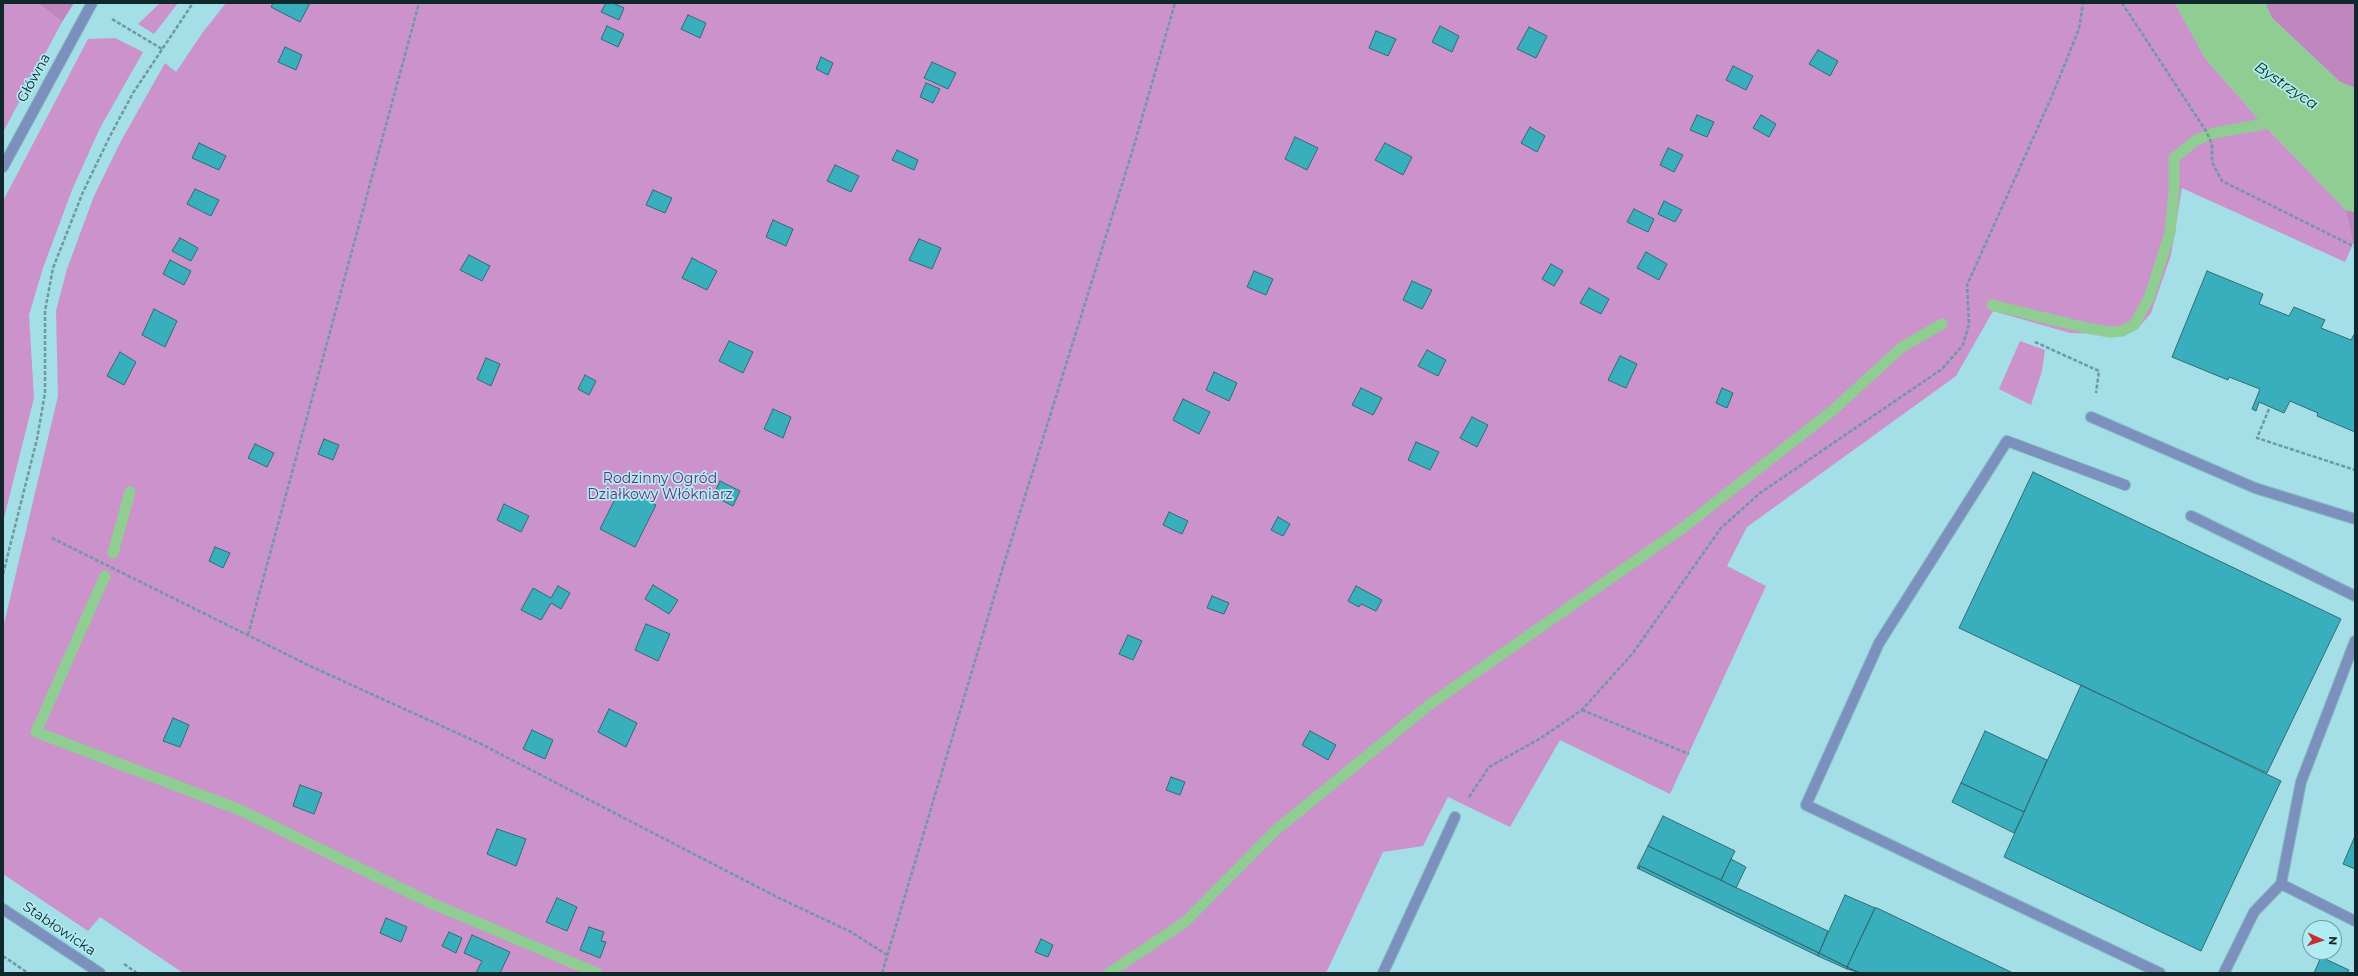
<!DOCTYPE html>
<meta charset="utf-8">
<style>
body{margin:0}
#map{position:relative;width:2358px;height:976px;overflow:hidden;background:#a4dee6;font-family:Montserrat,sans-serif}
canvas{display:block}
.frame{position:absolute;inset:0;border:4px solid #10282b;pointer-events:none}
.north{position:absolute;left:2302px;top:920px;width:40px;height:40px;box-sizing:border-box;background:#b1ebf3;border:1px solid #719da3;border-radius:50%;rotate:93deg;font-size:11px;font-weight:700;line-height:16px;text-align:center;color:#10282b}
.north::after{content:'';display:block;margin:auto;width:14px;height:18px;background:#c03130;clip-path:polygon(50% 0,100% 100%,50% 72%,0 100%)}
</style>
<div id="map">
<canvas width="2358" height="976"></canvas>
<div class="frame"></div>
<div class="north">N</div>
</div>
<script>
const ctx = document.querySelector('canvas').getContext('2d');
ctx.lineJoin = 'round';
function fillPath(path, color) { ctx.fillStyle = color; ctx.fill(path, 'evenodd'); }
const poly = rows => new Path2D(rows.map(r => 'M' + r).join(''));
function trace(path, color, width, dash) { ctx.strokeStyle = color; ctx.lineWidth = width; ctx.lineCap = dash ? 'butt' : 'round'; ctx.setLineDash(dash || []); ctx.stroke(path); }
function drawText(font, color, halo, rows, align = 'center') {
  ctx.font = font + ' Montserrat,sans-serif'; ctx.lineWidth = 3.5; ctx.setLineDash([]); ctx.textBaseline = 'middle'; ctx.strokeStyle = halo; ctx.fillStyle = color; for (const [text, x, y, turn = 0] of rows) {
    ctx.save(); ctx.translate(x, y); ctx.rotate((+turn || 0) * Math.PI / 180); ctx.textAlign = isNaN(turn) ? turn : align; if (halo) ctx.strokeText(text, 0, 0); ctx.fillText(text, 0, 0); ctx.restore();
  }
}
const green = poly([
 [3,3,38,3,62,22,3,132],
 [160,3,178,3,154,34,138,24],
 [226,3,2175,3,2205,58,2263,124,2346,210,2353,244,2345,262,2182,188,2171,255,2151,313,2139,327,2124,334,2070,333,1993,311,1956,376,1747,527,1727,566,1766,586,1670,794,1560,740,1510,827,1448,797,1423,846,1383,852,1326,973,183,973,100,917,88,931,3,874,3,628,58,396,56,311,67,269,94,196,121,141,165,63,176,72,203,32],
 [115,38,143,52,100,128,72,190,43,268,29,315,34,398,3,522,3,201,88,39],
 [2020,341,2045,350,2042,371,2031,405,1999,389]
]);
const forest = poly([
 [38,3,74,3,62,22],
 [2265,3,2355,3,2355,88,2340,82,2272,18],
 [2346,210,2355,212,2355,244,2353,244]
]);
const water = poly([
 [2175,3,2265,3,2272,18,2340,82,2355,88,2355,212,2346,210,2263,124,2205,58]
]);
const stream = poly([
 [1992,305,2087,328,2110,332,2122,331,2134,325,2149,298,2170,233,2174,191,2174,158,2196,140,2214,133,2263,124,2276,117],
 [113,553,130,492],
 [105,576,36,732,240,810,431,903,597,973],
 [1109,973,1185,922,1276,830,1429,705,1684,527,1832,411,1902,347,1942,324]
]);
const building = poly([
 [273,3,310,3,300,22,271,7,273,3],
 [606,3,613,3,624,8,619,20,601,12,606,3],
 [688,15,706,23,700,38,681,29,688,15],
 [607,26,624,34,618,47,601,39,607,26],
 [1440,26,1459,36,1452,52,1432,42,1440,26],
 [1529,27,1547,36,1536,58,1517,49,1529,27],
 [1376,31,1396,39,1388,56,1369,48,1376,31],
 [285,47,302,55,296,70,278,62,285,47],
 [1818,50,1838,61,1830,76,1809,64,1818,50],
 [821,57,833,63,828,75,816,69,821,57],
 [932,62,956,73,948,89,924,78,932,62],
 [1733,66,1753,76,1746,90,1726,80,1733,66],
 [926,83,940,89,933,103,920,97,926,83],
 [1697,115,1714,122,1707,137,1690,130,1697,115],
 [1761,115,1776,124,1769,137,1753,128,1761,115],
 [1530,127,1545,136,1537,152,1521,143,1530,127],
 [1295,137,1318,148,1307,170,1285,159,1295,137],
 [199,143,226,156,219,170,192,158,199,143],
 [1385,143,1412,157,1403,175,1375,160,1385,143],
 [1668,148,1683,155,1674,172,1660,165,1668,148],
 [897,150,918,160,914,170,892,160,897,150],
 [835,165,859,176,851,192,827,181,835,165],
 [195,189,219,200,211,216,187,204,195,189],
 [653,190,672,198,665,213,646,205,653,190],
 [1664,201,1682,210,1675,222,1658,214,1664,201],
 [1634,209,1654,219,1648,232,1627,222,1634,209],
 [773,220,793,229,786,246,766,237,773,220],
 [180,238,198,248,191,261,172,251,180,238],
 [919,239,941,248,932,269,909,260,919,239],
 [1646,252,1667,264,1659,280,1637,268,1646,252],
 [469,255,490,266,482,281,460,270,469,255],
 [692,258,717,271,707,290,682,278,692,258],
 [170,260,191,271,184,285,163,274,170,260],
 [1551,264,1563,271,1554,286,1542,279,1551,264],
 [1254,271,1273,279,1266,295,1247,287,1254,271],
 [2207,271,2263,294,2259,304,2289,316,2294,307,2325,320,2321,328,2351,340,2355,333,2355,432,2317,416,2318,413,2290,401,2284,413,2259,402,2256,411,2252,409,2260,389,2229,377,2228,380,2172,357,2207,271],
 [1412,281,1432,290,1422,309,1403,300,1412,281],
 [1589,288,1609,299,1601,314,1580,303,1589,288],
 [154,309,177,321,165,347,142,335,154,309],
 [729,341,753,352,743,373,719,361,729,341],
 [1427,350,1446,360,1438,376,1418,366,1427,350],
 [120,352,136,362,124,385,107,376,120,352],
 [1620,356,1637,364,1626,388,1608,380,1620,356],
 [486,358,500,364,491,386,477,379,486,358],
 [1214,372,1237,383,1229,401,1206,390,1214,372],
 [585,375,596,381,589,395,578,389,585,375],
 [1361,388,1382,398,1373,415,1352,405,1361,388],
 [1722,388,1733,393,1727,408,1716,403,1722,388],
 [1183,399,1210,412,1199,434,1173,420,1183,399],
 [773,409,791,417,783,438,764,429,773,409],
 [1472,417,1488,425,1477,447,1460,438,1472,417],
 [324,439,339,445,333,460,318,454,324,439],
 [1416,442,1439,452,1430,470,1408,460,1416,442],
 [255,444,274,453,267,467,248,458,255,444],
 [2033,472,2341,619,2267,773,1959,628,2033,472],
 [720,481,740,491,733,506,713,496,720,481],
 [621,487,656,505,635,547,600,529,621,487],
 [504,504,529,516,521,532,497,520,504,504],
 [1169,512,1188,521,1182,534,1163,525,1169,512],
 [1278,517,1290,524,1283,536,1271,530,1278,517],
 [215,547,230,553,223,568,209,561,215,547],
 [653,585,678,600,669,614,645,599,653,585],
 [558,586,570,593,561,609,551,603,541,620,521,610,533,588,551,598,558,586],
 [1356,586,1382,600,1376,611,1361,604,1359,607,1348,601,1356,586],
 [1212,596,1229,603,1224,614,1207,608,1212,596],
 [646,624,670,634,658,661,635,650,646,624],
 [1128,635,1142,641,1133,660,1119,654,1128,635],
 [2081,685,2281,781,2201,951,2004,857,2081,685],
 [609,709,637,723,626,747,598,732,609,709],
 [173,718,189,725,180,747,163,741,173,718],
 [532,730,553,740,545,759,523,749,532,730],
 [1310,731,1336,745,1328,760,1302,745,1310,731],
 [1985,731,2047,760,2024,812,1961,783,1985,731],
 [1171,777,1185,782,1180,795,1166,790,1171,777],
 [1961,783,2024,812,2014,833,1952,802,1961,783],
 [300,785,322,793,314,814,293,806,300,785],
 [1663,816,1735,851,1721,880,1648,846,1663,816],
 [497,829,526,839,516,866,487,854,497,829],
 [2355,836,2355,869,2343,864,2355,836],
 [1648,846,1828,931,1819,953,1640,866,1639,869,1637,868,1648,846],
 [1731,859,1746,867,1736,888,1721,880,1731,859],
 [1640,866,1819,953,1818,956,1639,869,1640,866],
 [1845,895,1875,908,1847,967,1819,953,1845,895],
 [557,898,577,907,567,931,546,922,557,898],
 [1875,908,1877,908,2013,973,1860,973,1847,967,1875,908],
 [386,918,407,927,401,942,380,933,386,918],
 [589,927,604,932,601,941,606,942,600,958,580,950,589,927],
 [449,932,462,938,456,953,442,946,449,932],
 [472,935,510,952,500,973,476,973,482,961,464,953,472,935],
 [1041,939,1053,945,1048,957,1035,952,1041,939],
 [1819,953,1847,967,1847,969,1818,956,1819,953],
 [2321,957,2349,970,2347,973,2314,973,2321,957],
 [1847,967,1860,973,1847,969,1847,967]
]);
const path = poly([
 [2122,3,2206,131,2212,144,2212,162,2222,181,2355,247],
 [112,19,162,49],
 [2035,342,2099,371,2096,393],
 [2269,409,2257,438,2355,470],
 [52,538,310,666,479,743,779,898,851,932,887,955],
 [3,574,37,439,45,393,45,311,53,268,83,192,110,136,133,93,193,3],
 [248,635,419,3],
 [1582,710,1689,754],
 [1469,797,1489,767,1541,738,1582,710,1633,653,1721,528,1760,493,1942,369,1963,345,1969,324,1967,285,2052,96,2079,29,2083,3],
 [3,956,28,973],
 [124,964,137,973],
 [882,973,1003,567,1133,149,1175,3]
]);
const minor = poly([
 [3,167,92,3],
 [2091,417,2255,488,2355,519],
 [2125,485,2007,441,1879,643,1806,805,2160,973],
 [2191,516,2355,596],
 [2281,884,2355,921],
 [3,909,100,973],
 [1383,973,1455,817],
 [2224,973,2254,912,2281,884,2301,782,2355,641]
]);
const streetNames = [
 ["Główna",34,78,-61],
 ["Stabłowicka",59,929,34]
];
const parkNames = [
 ["Rodzinny Ogród",660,479],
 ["Działkowy Włókniarz",660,495]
];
const waterNames = [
 ["Bystrzyca",2286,86,34]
];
fillPath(green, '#cb92cc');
fillPath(forest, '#bf86c0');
fillPath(water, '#8fcd93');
trace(stream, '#8fcd93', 11);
fillPath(building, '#39afbd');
trace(building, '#326b72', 1);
trace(minor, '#86bac1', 12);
trace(path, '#6d9aa0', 2.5, [4, 2]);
trace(minor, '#7c90be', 10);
drawText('14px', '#10282b', '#b1ebf3', streetNames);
drawText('14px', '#6f2c72', '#b1ebf3', parkNames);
drawText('italic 15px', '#06350f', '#b1ebf3', waterNames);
</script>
